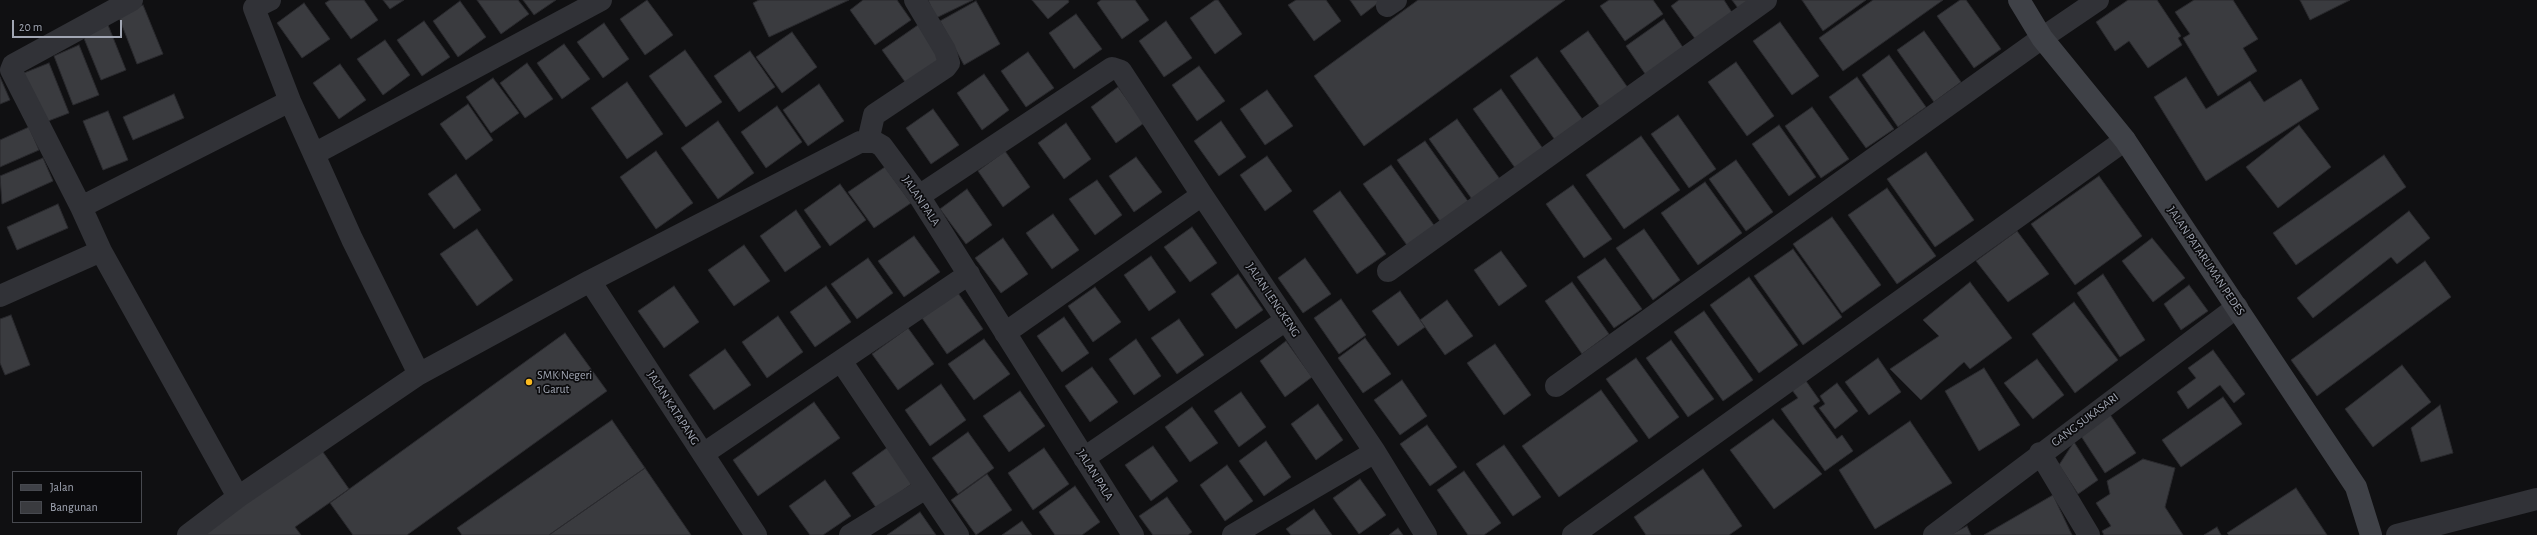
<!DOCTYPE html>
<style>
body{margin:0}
#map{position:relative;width:2537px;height:535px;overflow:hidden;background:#101012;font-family:"Alegreya Sans",sans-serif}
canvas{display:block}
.legend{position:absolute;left:12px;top:471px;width:130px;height:52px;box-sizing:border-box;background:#0b0b0d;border:1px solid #47494f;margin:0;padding:5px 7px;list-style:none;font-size:12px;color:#a1a6b3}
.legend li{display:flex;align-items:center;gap:8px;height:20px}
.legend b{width:20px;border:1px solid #47494f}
.scale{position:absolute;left:12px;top:20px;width:110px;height:18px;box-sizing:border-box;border:2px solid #a1a6b3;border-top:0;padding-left:5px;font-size:12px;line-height:14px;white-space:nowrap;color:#a1a6b3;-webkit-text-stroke:3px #0b0b0d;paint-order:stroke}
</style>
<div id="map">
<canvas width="2537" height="535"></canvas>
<ul class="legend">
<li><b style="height:5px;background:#3f4147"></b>Jalan</li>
<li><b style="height:11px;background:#3a3b3f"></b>Bangunan</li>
</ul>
<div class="scale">20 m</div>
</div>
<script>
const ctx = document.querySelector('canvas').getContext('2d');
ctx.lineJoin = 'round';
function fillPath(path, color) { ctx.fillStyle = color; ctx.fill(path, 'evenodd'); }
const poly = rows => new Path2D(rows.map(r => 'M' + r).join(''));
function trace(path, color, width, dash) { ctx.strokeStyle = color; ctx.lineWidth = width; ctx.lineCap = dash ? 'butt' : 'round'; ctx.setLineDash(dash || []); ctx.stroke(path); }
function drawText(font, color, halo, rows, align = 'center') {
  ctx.font = font + ' "Alegreya Sans",sans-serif'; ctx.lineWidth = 3.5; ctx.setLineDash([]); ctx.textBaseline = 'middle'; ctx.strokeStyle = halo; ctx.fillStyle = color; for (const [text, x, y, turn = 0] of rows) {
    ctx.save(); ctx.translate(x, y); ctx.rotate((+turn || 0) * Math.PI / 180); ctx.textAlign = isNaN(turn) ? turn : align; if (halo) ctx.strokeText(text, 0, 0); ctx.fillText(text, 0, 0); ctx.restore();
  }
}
const building = poly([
 [330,0,364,0,378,20,351,39,325,3,330,0],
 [383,0,404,0,390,9,383,0],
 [477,0,518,0,529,14,501,34,477,0],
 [523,0,556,0,534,15,523,0],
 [647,0,673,35,645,55,620,19,647,0],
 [759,0,849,0,769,37,753,3,759,0],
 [863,0,897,0,911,20,875,45,850,10,863,0],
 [928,0,973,0,936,18,928,0],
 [1032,0,1068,0,1069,2,1048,19,1032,0],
 [1101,0,1135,0,1149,20,1122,39,1097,3,1101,0],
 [1215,0,1218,0,1242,34,1215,54,1190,18,1215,0],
 [1296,0,1326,0,1341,21,1314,41,1288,5,1296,0],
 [1350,0,1382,0,1361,16,1350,0],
 [1418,0,1565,0,1364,146,1314,76,1418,0],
 [1609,0,1653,0,1663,14,1625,41,1600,6,1609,0],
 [1679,0,1724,0,1733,14,1696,40,1671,6,1679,0],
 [1732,0,1764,0,1743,15,1732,0],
 [1802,0,1866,0,1823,31,1802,0],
 [1873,0,1943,0,1843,71,1819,38,1873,0],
 [1960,0,1966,0,2001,49,1974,68,1937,16,1960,0],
 [2128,0,2157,0,2181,36,2178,38,2182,45,2148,68,2129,41,2115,51,2096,22,2128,0],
 [2194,0,2233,0,2258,39,2243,48,2257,71,2218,96,2183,38,2190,34,2175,12,2194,0],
 [2300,0,2350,0,2310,20,2300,0],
 [460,1,486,37,458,57,433,21,460,1],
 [976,1,1000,44,964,65,940,21,976,1],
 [304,3,330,39,302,58,277,23,304,3],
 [143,5,163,54,137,64,118,15,143,5],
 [1076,14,1102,49,1074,69,1049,33,1076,14],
 [1664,19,1688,55,1650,81,1626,46,1664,19],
 [106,20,126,70,101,80,81,31,106,20],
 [424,21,450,57,422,76,397,40,424,21],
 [1166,21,1192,58,1164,77,1139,41,1166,21],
 [1780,22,1819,76,1792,95,1753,41,1780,22],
 [604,23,629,59,603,78,577,42,604,23],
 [918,25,943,60,908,86,882,50,918,25],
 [1588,31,1633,95,1605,114,1560,51,1588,31],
 [1924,31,1961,82,1934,102,1897,50,1924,31],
 [792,32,817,67,782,93,756,57,792,32],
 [385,40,410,75,383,95,357,59,385,40],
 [564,44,590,79,562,99,537,63,564,44],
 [79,45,99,95,73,105,54,56,79,45],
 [685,50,722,102,686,127,649,76,685,50],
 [750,51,775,87,739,112,714,76,750,51],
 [1028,52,1054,88,1026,107,1001,71,1028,52],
 [1889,55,1926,107,1898,127,1862,75,1889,55],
 [1537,57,1583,120,1555,140,1510,76,1537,57],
 [1736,62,1774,116,1747,136,1708,82,1736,62],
 [49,63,69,113,43,123,24,73,49,63],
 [527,63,553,99,525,118,500,83,527,63],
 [340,64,366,100,339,119,313,83,340,64],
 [1199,66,1225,101,1197,121,1172,85,1199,66],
 [984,74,1009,110,982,130,957,93,984,74],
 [0,77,10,100,0,104,0,77],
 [1857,77,1894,129,1866,148,1829,97,1857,77],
 [2186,77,2206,109,2250,81,2264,102,2301,79,2319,109,2206,181,2154,97,2186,77],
 [493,78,519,113,491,133,466,97,493,78],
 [627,82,663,134,627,159,591,108,627,82],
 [819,84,844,121,808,146,783,110,819,84],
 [1118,87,1144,123,1116,143,1091,107,1118,87],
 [1501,89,1546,153,1518,172,1473,109,1501,89],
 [1267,90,1293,126,1265,145,1240,109,1267,90],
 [174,94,184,118,133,140,123,117,174,94],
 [468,104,493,140,466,160,440,124,468,104],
 [777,106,802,142,766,168,741,132,777,106],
 [1812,107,1849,159,1821,178,1785,126,1812,107],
 [933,109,959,145,931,164,906,128,933,109],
 [108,111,128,160,103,170,83,121,108,111],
 [1678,115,1716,169,1689,188,1651,134,1678,115],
 [1457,119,1502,182,1474,202,1429,139,1457,119],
 [718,121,754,173,718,199,681,148,718,121],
 [1221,121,1246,157,1219,176,1194,141,1221,121],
 [1066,123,1091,159,1064,179,1038,143,1066,123],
 [1779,125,1816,177,1789,196,1752,144,1779,125],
 [2299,125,2331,167,2278,208,2246,167,2299,125],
 [29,127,39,150,0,167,0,140,29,127],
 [1641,136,1680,190,1624,229,1586,175,1641,136],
 [1425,141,1470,204,1442,224,1397,160,1425,141],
 [656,151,693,203,656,229,620,177,656,151],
 [1005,151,1030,187,1003,207,978,171,1005,151],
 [1926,152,1974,220,1935,247,1887,179,1926,152],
 [2384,155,2406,187,2296,265,2273,233,2384,155],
 [1267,156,1292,191,1265,211,1240,175,1267,156],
 [1136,157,1162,192,1134,212,1109,176,1136,157],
 [43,158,53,181,2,204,0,176,43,158],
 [1736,160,1773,212,1746,231,1709,179,1736,160],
 [1391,165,1436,228,1409,248,1363,184,1391,165],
 [885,167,911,203,874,228,848,192,885,167],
 [456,174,481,210,454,229,428,194,456,174],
 [2099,176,2142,236,2075,285,2031,224,2099,176],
 [1097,180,1122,215,1095,235,1069,199,1097,180],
 [1705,182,1742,233,1698,265,1661,213,1705,182],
 [840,184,866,220,830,246,804,210,840,184],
 [1573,185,1612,239,1584,258,1546,204,1573,185],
 [1887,188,1936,256,1897,284,1848,215,1887,188],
 [967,189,992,225,966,244,940,209,967,189],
 [1340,191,1386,254,1357,274,1313,211,1340,191],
 [58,204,68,228,17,250,7,227,58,204],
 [796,210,821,247,785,272,760,236,796,210],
 [2409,211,2430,238,2397,264,2391,257,2313,318,2297,298,2409,211],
 [1053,214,1079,250,1052,269,1026,233,1053,214],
 [1832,217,1881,285,1842,313,1793,244,1832,217],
 [1192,227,1217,263,1190,282,1164,247,1192,227],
 [477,229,513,280,477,306,440,254,477,229],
 [1644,229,1680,280,1653,300,1616,248,1644,229],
 [2017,231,2049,274,2008,302,1976,261,2017,231],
 [914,236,940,272,904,297,878,261,914,236],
 [1003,238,1028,274,1001,293,975,258,1003,238],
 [2152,238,2185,278,2153,302,2122,261,2152,238],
 [744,245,770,281,734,306,708,270,744,245],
 [1793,249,1842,317,1803,345,1754,276,1793,249],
 [1501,251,1527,286,1499,306,1474,270,1501,251],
 [1151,256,1176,292,1149,311,1124,275,1151,256],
 [868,258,893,293,857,319,831,284,868,258],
 [1305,258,1331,294,1303,313,1278,278,1305,258],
 [1605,258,1642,309,1614,328,1577,277,1605,258],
 [2425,261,2451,297,2317,396,2291,360,2425,261],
 [1238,274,1263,310,1236,329,1211,294,1238,274],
 [2103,274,2145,340,2120,357,2077,293,2103,274],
 [1749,277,1798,345,1759,373,1710,305,1749,277],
 [1572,282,1609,334,1582,354,1545,301,1572,282],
 [1970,282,2012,338,1970,369,1964,362,1921,400,1890,369,1939,336,1923,320,1970,282],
 [2189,285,2208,311,2181,330,2164,304,2189,285],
 [674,286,699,322,664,348,638,311,674,286],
 [826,286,851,322,815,347,790,312,826,286],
 [1095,287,1121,322,1093,342,1068,306,1095,287],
 [1400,291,1425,327,1398,346,1372,311,1400,291],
 [958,293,983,329,947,354,922,318,958,293],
 [1341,299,1366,335,1339,354,1314,318,1341,299],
 [1447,300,1473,336,1445,355,1420,320,1447,300],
 [2074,302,2118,360,2075,393,2032,334,2074,302],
 [1704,311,1753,380,1723,401,1674,332,1704,311],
 [11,315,30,365,5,375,0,363,0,319,11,315],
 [778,316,803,352,767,378,742,342,778,316],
 [1064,317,1089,353,1062,372,1037,336,1064,317],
 [1179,319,1204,355,1177,374,1151,338,1179,319],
 [908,328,934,364,898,390,872,354,908,328],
 [565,333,607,391,407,535,353,535,330,503,565,333],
 [1365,338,1391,374,1363,393,1338,358,1365,338],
 [984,339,1010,374,974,400,948,364,984,339],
 [1136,339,1161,376,1134,395,1109,359,1136,339],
 [1671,340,1714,399,1688,417,1646,358,1671,340],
 [1286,341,1312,377,1285,397,1260,361,1286,341],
 [1495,344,1531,395,1504,415,1467,363,1495,344],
 [725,349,751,385,714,410,689,375,725,349],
 [2213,350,2245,394,2234,403,2220,385,2188,409,2177,392,2196,378,2188,368,2213,350],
 [1636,358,1679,417,1649,439,1606,379,1636,358],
 [1878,358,1901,392,1869,415,1845,382,1878,358],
 [2037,359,2064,395,2033,419,2004,383,2037,359],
 [2402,365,2431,402,2373,447,2345,409,2402,365],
 [1092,367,1118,402,1090,422,1065,386,1092,367],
 [1984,368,2020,425,1979,451,1945,391,1984,368],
 [1402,380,1427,416,1400,435,1374,400,1402,380],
 [1806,381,1820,401,1813,406,1837,439,1842,435,1853,451,1825,471,1781,409,1798,398,1792,390,1806,381],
 [1837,383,1858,411,1835,429,1819,408,1825,404,1820,396,1837,383],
 [941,384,966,420,930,446,905,410,941,384],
 [1601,390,1638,441,1559,497,1522,446,1601,390],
 [1020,391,1045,426,1009,452,983,416,1020,391],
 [1241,392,1266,427,1239,447,1214,411,1241,392],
 [2223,397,2242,424,2181,467,2162,440,2223,397],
 [814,402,840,438,758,496,733,460,814,402],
 [1318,404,1343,440,1316,460,1291,424,1318,404],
 [2440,405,2453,453,2421,462,2411,428,2440,405],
 [1192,407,1218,443,1190,462,1165,427,1192,407],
 [2109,413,2136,453,2105,473,2079,433,2109,413],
 [1773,419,1822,474,1774,509,1730,450,1773,419],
 [612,420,645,468,549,535,462,535,457,528,612,420],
 [1910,421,1952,483,1875,529,1839,470,1910,421],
 [1427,425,1457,467,1430,486,1400,444,1427,425],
 [968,432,994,468,958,494,932,458,968,432],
 [1266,441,1291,477,1264,496,1239,461,1266,441],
 [2074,442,2098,480,2078,494,2059,465,2074,442],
 [318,445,349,489,295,527,301,535,193,535,318,445],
 [1504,445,1541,497,1513,516,1476,464,1504,445],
 [1153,446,1178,481,1151,501,1125,465,1153,446],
 [888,447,913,483,877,509,852,473,888,447],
 [1044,448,1069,484,1033,510,1008,473,1044,448],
 [2143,459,2175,468,2165,507,2183,535,2104,535,2102,531,2111,526,2096,503,2110,494,2107,481,2143,459],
 [1227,465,1253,501,1225,521,1200,485,1227,465],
 [645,468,691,535,549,535,645,468],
 [1703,469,1742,526,1729,535,1646,535,1634,517,1703,469],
 [1464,471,1501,523,1484,535,1468,535,1437,490,1464,471],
 [987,474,1012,510,976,535,951,500,987,474],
 [1360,479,1386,515,1359,534,1333,498,1360,479],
 [825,480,851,516,823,535,810,535,789,506,825,480],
 [1075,486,1100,522,1082,535,1055,535,1039,512,1075,486],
 [2296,488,2327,535,2229,535,2227,533,2296,488],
 [2053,495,2072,535,1984,535,2053,495],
 [1167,497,1192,532,1188,535,1153,535,1139,516,1167,497],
 [1314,509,1332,535,1291,535,1286,529,1314,509],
 [920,512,936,535,887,535,920,512],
 [1022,521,1032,535,1002,535,1022,521],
 [1967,526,1971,535,1950,535,1967,526],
 [2217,527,2221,535,2204,535,2217,527],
 [1398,528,1403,535,1389,535,1398,528]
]);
const street = poly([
 [270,0,254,8,290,101,352,239,419,374,590,281,860,142,875,142,882,146,919,196,1133,535],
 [1387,6,1396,0],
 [868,141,874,115,946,67,949,63,945,50,915,0],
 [314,154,601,0],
 [919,196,1112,68,1121,71,1202,195,1375,452,1426,535],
 [81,207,11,70,13,65,132,0],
 [1388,271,1766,0],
 [590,281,756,535],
 [0,296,101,251],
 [1005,333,1202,195],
 [841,361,958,535],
 [1556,386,2042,38,2098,0],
 [2040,453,2089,535],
 [703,454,969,274],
 [1084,458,1286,320],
 [238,497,101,251,81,207,290,101],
 [188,535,238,497,419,374],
 [850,535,926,488],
 [1233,535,1375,452],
 [1573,535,2125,140],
 [1934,535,2237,307],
 [2397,535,2537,499]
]);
const secondary = poly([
 [2019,0,2042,38,2125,140,2356,487,2371,535]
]);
const markers = [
 [529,382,4,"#faba20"]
];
const streetNames = [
 ["JALAN PALA",921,201,56],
 ["JALAN PATARUMAN PEDES",2206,261,56],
 ["JALAN LENGKENG",1273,300,56],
 ["JALAN KATAPANG",673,408,57],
 ["GANG SUKASARI",2085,420,-37],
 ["JALAN PALA",1095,475,58]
];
const poiNames = [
 ["SMK Negeri",537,375],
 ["1 Garut",537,389]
];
fillPath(building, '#3a3b3f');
trace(building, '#2a2a2e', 1);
trace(street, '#313237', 22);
trace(secondary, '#3f4147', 22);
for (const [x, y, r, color] of markers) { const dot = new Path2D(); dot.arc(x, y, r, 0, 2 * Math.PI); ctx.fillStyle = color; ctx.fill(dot); trace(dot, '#0b0b0d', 1.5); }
drawText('12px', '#a1a6b3', '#0b0b0d', streetNames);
drawText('12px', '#a1a6b3', '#0b0b0d', poiNames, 'left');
</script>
